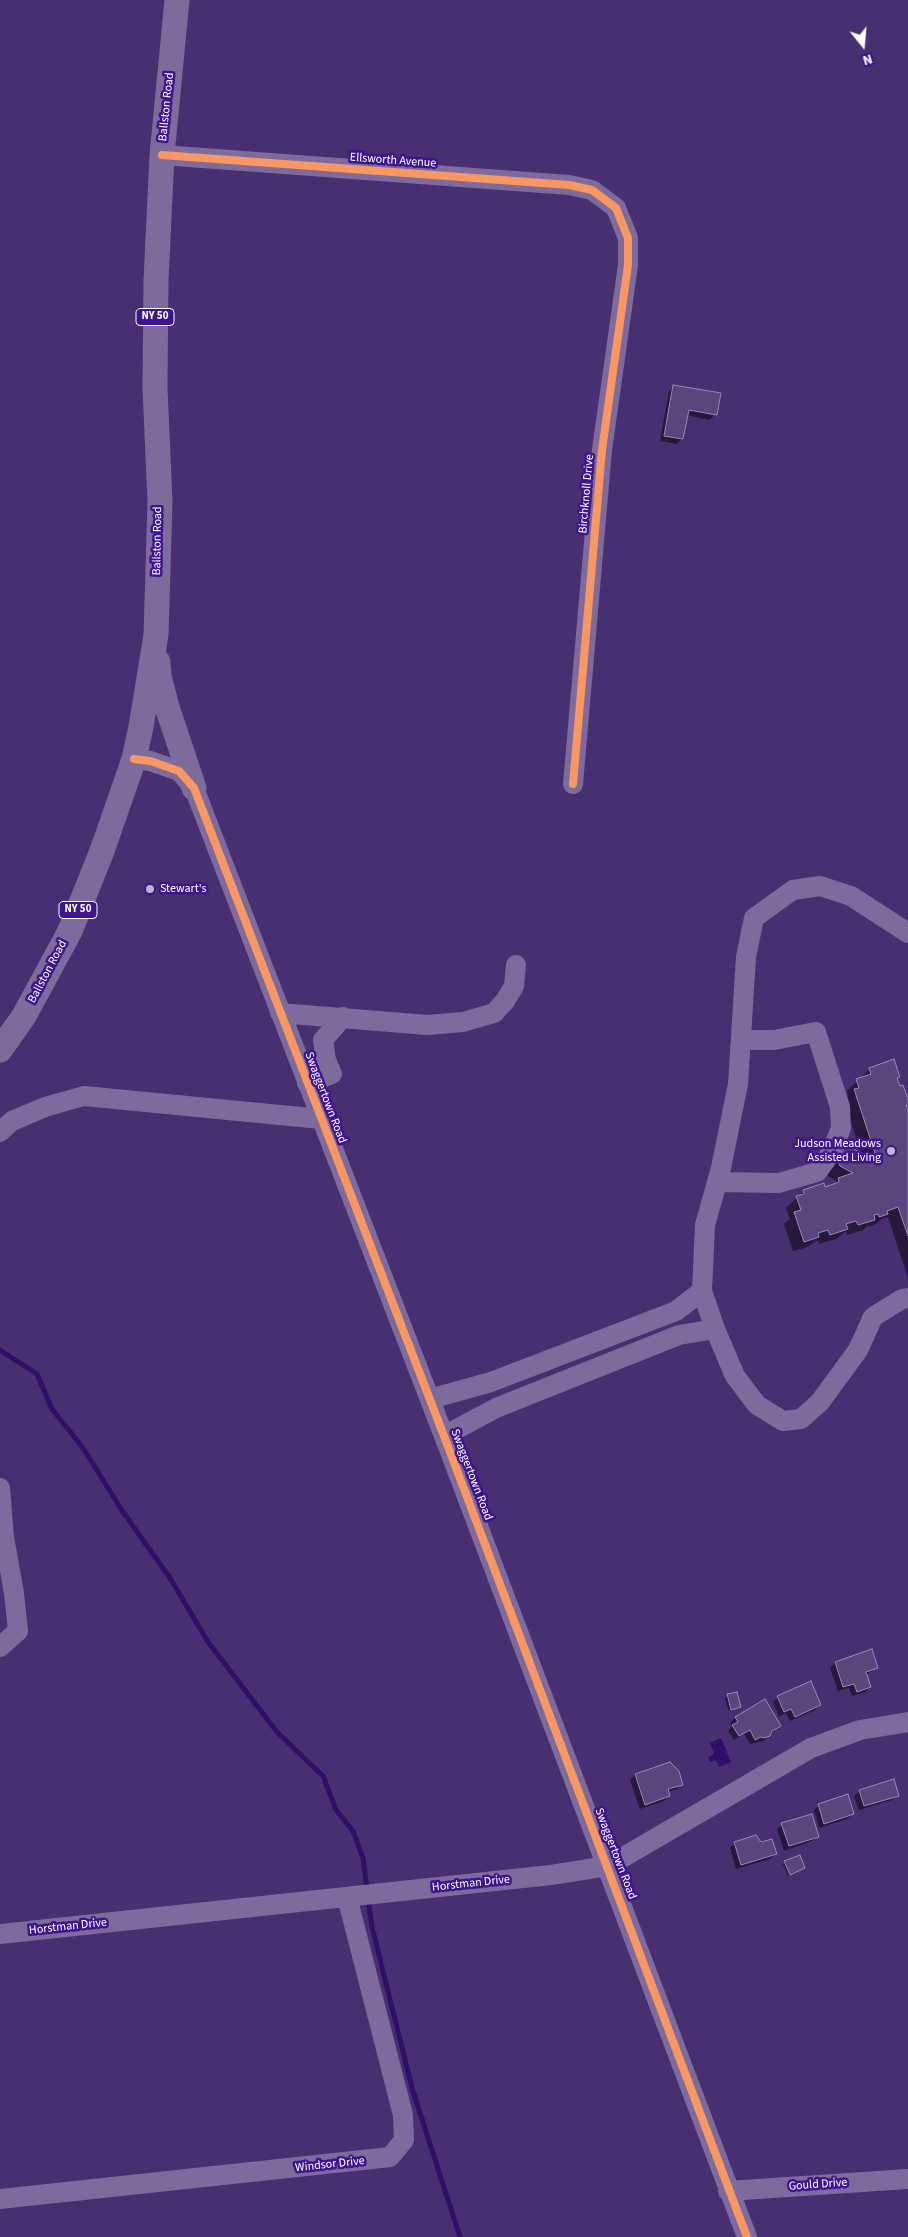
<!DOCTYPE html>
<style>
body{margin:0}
#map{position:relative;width:908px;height:2237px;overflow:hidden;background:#472f71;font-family:"Source Sans 3",sans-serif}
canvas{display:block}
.north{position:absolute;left:838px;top:20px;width:50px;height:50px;-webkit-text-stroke:4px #3f148c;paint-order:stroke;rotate:163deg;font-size:14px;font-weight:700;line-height:20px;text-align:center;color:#fff}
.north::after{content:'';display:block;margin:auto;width:18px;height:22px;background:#fff;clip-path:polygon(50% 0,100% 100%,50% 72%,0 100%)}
</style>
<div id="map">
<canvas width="908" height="2237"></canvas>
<div class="north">N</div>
</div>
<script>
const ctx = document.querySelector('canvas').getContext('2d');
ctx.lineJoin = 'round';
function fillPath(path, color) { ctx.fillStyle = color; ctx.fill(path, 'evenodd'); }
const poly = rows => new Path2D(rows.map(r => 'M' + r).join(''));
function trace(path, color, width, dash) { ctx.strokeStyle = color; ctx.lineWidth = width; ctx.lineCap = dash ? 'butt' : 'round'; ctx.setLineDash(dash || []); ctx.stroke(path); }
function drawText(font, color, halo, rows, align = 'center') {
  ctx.font = font + ' "Source Sans 3",sans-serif'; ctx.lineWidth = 5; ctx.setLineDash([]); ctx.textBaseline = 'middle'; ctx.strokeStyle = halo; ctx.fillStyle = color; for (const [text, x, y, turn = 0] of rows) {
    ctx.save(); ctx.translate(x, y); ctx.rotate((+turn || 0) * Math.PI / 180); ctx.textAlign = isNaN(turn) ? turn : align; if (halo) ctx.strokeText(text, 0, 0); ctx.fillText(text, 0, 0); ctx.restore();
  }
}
const water = poly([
 [721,1738,731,1762,719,1767,716,1760,710,1762,708,1757,714,1754,710,1743]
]);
const shadow = poly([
 [674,386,715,414,710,420,686,415,682,438,677,444,660,441,669,391],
 [870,1069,899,1076,896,1079,908,1103,905,1107,908,1115,908,1278,888,1217,881,1219,876,1224,869,1227,868,1225,863,1230,847,1235,846,1231,836,1239,819,1244,818,1240,807,1247,793,1251,784,1224,790,1219,786,1208,804,1191,824,1189,832,1186,837,1181,829,1177,824,1166,852,1150,862,1155,844,1101,848,1096,847,1091],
 [871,1650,877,1668,866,1675,870,1687,865,1692,852,1696,849,1688,838,1691,830,1668,835,1663],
 [728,1696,740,1706,738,1708,729,1711,725,1698],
 [778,1697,820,1705,815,1710,790,1721,786,1713,779,1717,773,1702],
 [735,1718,779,1726,764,1741,750,1744,744,1734,734,1740,728,1731,732,1726,730,1723],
 [635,1775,682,1784,677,1789,668,1792,669,1796,664,1801,640,1809,630,1780],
 [860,1791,897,1795,892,1800,859,1810,854,1796],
 [819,1805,853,1814,847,1819,819,1828,814,1810],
 [782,1824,818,1836,812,1841,784,1851,777,1829],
 [735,1843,761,1844,775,1854,770,1859,736,1869,730,1848],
 [785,1862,804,1868,788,1876,783,1864]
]);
const stream = poly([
 [0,1350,37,1374,52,1409,83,1448,123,1512,170,1578,208,1642,277,1732,323,1776,336,1810,353,1831,363,1858,367,1889],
 [368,1898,372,1927,412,2088,460,2237]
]);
const building = poly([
 [673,385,721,393,717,415,689,410,683,439,664,436,673,385],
 [894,1059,900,1077,897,1078,900,1086,903,1085,908,1099,908,1105,906,1105,908,1111,908,1236,898,1207,887,1211,888,1214,879,1217,878,1214,874,1215,875,1220,858,1225,856,1221,846,1224,848,1229,830,1235,828,1230,818,1233,819,1237,804,1242,794,1212,801,1210,796,1196,804,1194,803,1190,824,1183,825,1187,839,1182,838,1178,853,1173,840,1166,836,1156,842,1139,856,1146,854,1149,872,1158,875,1153,854,1089,859,1088,856,1079,871,1074,869,1068,894,1059],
 [872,1649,878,1668,866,1672,871,1687,857,1692,854,1684,843,1687,835,1662,872,1649],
 [811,1681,821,1705,795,1717,791,1709,784,1712,777,1696,811,1681],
 [737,1692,741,1707,731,1710,727,1694,737,1692],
 [765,1699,781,1726,772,1731,770,1736,764,1738,761,1737,755,1740,750,1730,739,1736,732,1725,738,1722,735,1717,765,1699],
 [670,1762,679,1771,683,1785,668,1789,670,1796,645,1805,635,1774,670,1762],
 [894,1779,899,1796,864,1806,859,1790,894,1779],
 [848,1794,854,1814,824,1824,818,1804,848,1794],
 [812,1814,819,1837,789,1846,781,1823,812,1814],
 [756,1835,761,1842,772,1839,777,1854,741,1865,734,1842,756,1835],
 [800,1855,805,1868,790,1875,784,1861,800,1855]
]);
const minor = poly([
 [162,155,569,185,592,190,616,208,628,238,628,265,602,450,573,784],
 [134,759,150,761,179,771,194,788,444,1436,747,2237],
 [908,933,851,896,820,886,793,890,754,918,746,957,738,1084,721,1168,705,1225,702,1291,715,1329,735,1376,757,1405,783,1421,801,1419,820,1402,858,1350,873,1317,902,1299,908,1298],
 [280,1013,427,1025,463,1022,494,1013,505,1001,514,986,516,965],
 [307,1083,332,1074,326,1060,323,1040,343,1017],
 [0,1132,12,1121,45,1107,84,1096,321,1119],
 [717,1182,779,1183,817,1172,831,1153,841,1128,840,1107,816,1032,774,1040,741,1040],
 [430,1399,491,1382,676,1311,702,1291],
 [444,1436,496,1408,679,1335,715,1329],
 [0,1488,4,1537,14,1593,18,1631,0,1647],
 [0,1934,551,1875,608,1866,811,1748,860,1730,908,1722],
 [728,2191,908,2179],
 [0,2199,390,2157,404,2140,403,2115,347,1897]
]);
const major = poly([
 [158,662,159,676,167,707,194,788],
 [0,1050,24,1016,70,931,102,851,134,759,141,727,156,635,160,502,155,388,156,280,162,155,177,0]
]);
const cycleway = poly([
 [162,155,569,185,592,190,616,208,628,238,628,265,602,450,573,784],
 [134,759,150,761,179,771,194,788,444,1436,747,2237]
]);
const markers = [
 [150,889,5,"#bfb6cd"],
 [891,1151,5,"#bfb6cd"]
];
const shields = [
 [155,317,38],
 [78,910,38]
];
const shieldNames = [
 ["NY 50",155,317],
 ["NY 50",78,910]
];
const streetNames = [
 ["Ballston Road",167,107,-84],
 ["Ellsworth Avenue",393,161,4],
 ["Birchknoll Drive",587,494,-85],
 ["Ballston Road",158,541,-89],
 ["Ballston Road",48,972,-62],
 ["Swaggertown Road",325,1098,69],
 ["Swaggertown Road",471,1475,69],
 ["Swaggertown Road",615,1854,69],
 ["Horstman Drive",471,1884,-6],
 ["Horstman Drive",68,1927,-6],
 ["Windsor Drive",330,2165,-6],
 ["Gould Drive",818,2185,-4]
];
const poiNames = [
 ["Stewart's",160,889],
 ["Judson Meadows",881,1144,"right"],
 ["Assisted Living",881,1158,"right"]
];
fillPath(water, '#300f69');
fillPath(shadow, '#0007');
trace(stream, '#300f69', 5);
fillPath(building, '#5a467d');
trace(building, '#9a8bb3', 1);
trace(minor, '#7e6b9d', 20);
trace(major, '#7d6b9c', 25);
trace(cycleway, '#f99763', 8);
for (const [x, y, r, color] of markers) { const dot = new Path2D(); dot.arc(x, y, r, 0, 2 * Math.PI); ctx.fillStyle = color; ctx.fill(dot); trace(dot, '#3f148c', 2); }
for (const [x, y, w] of shields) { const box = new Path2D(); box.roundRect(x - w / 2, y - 8.5, w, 17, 4); ctx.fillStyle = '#3f148c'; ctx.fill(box); trace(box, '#fff', 1); }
drawText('bold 11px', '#fff', null, shieldNames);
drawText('12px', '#fff', '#3f148c', streetNames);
drawText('12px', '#fff', '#3f148c', poiNames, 'left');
</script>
